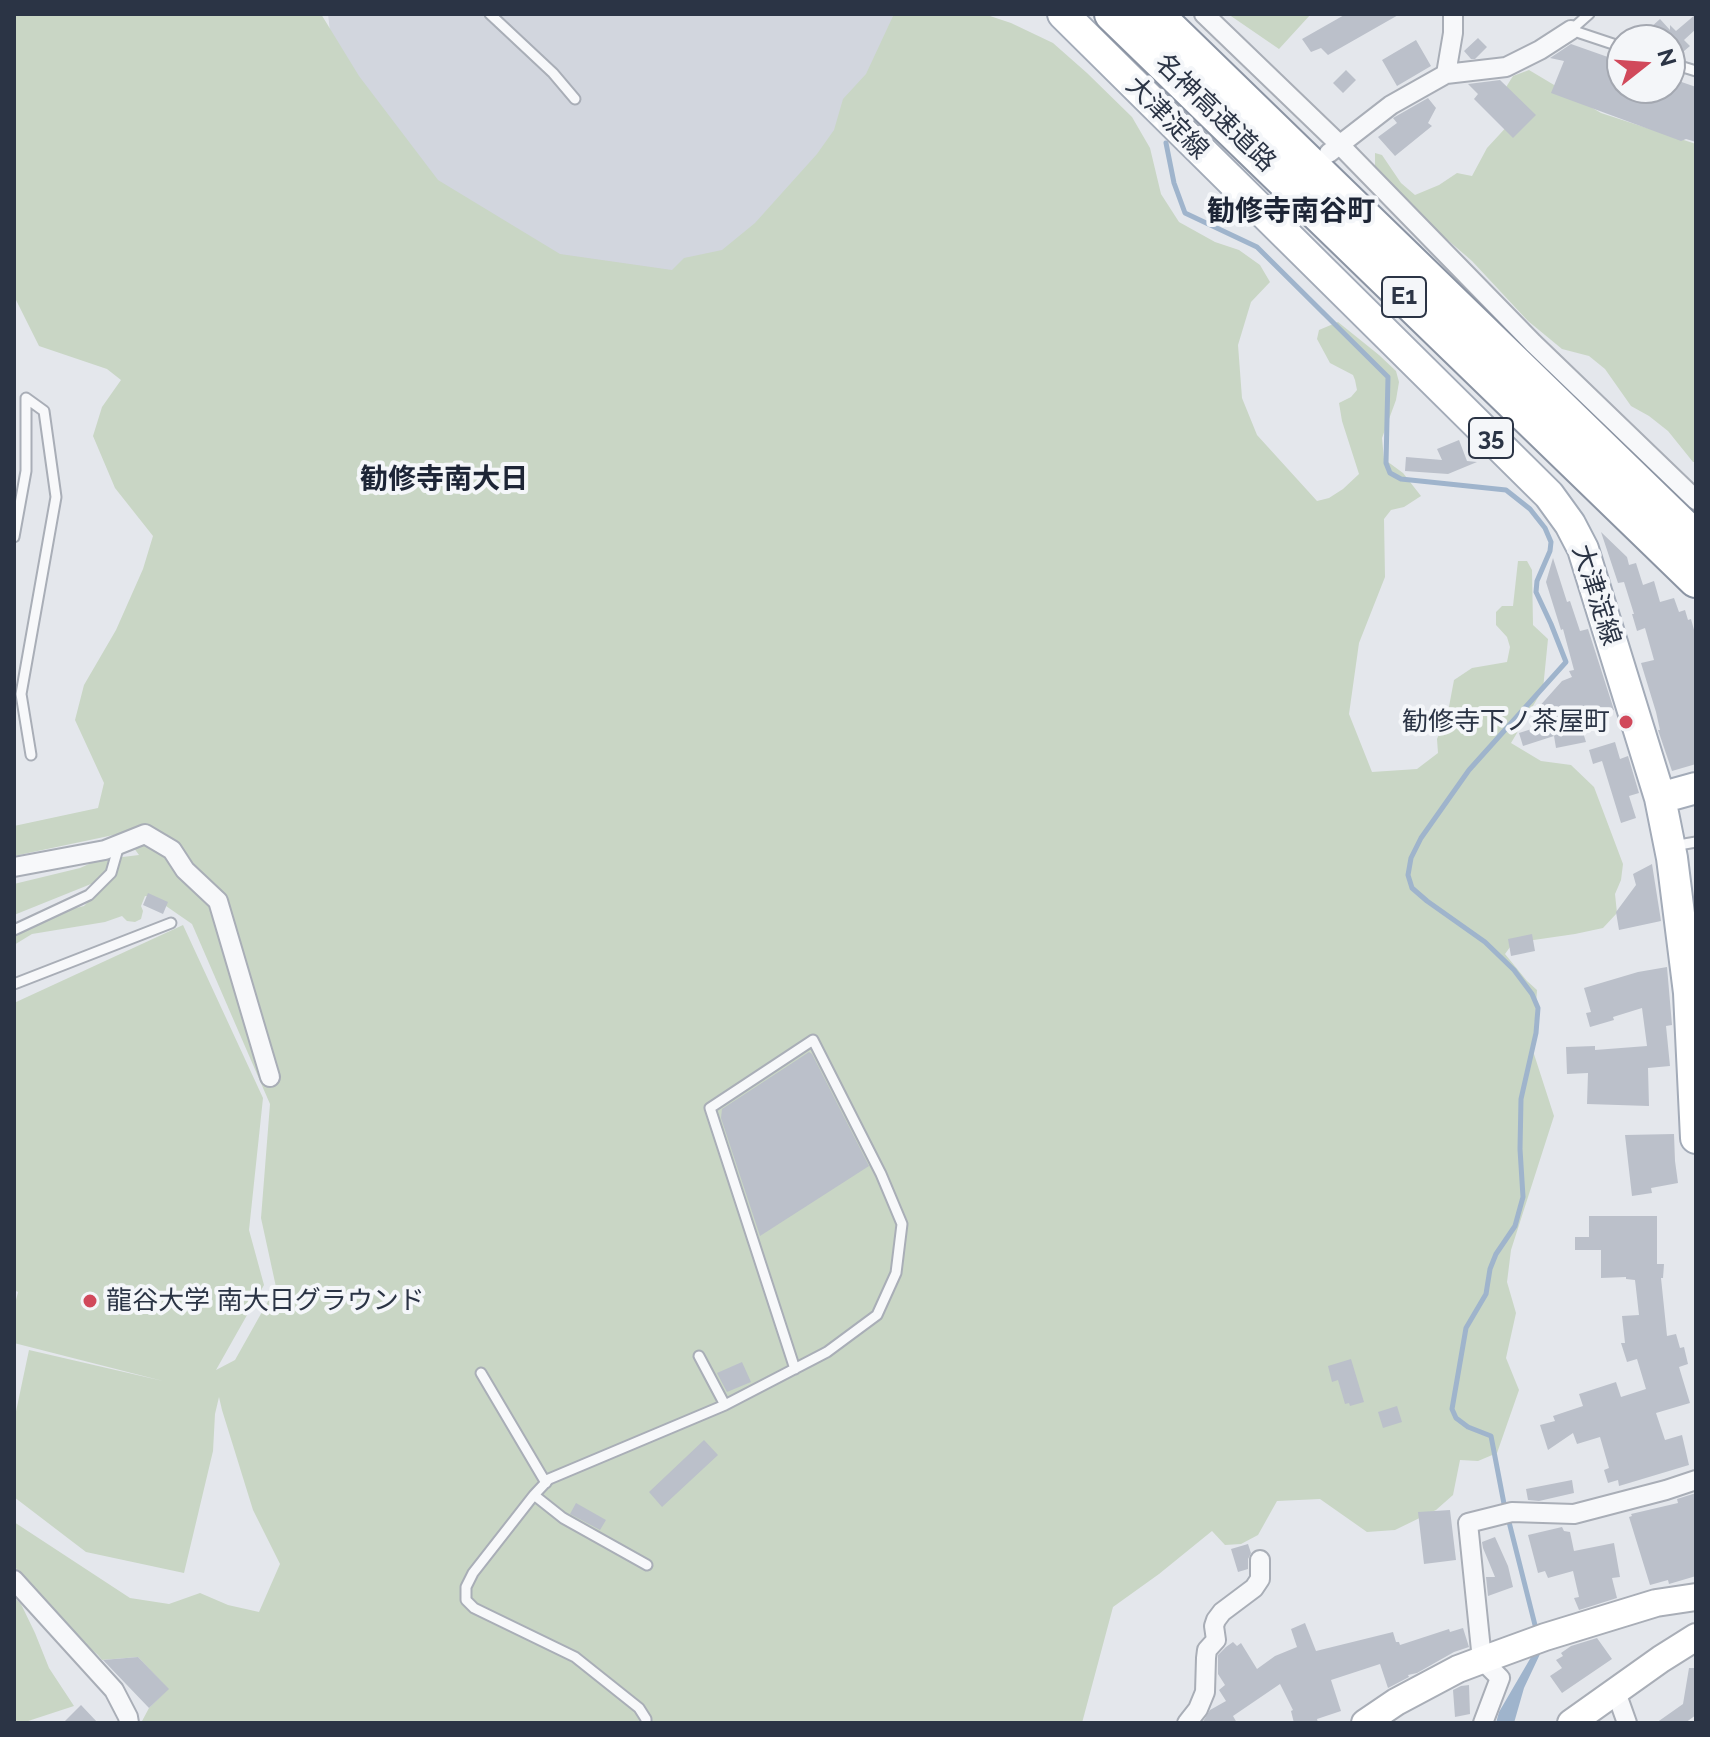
<!DOCTYPE html>
<meta charset="utf-8">
<style>
body{margin:0}
#map{position:relative;width:1710px;height:1737px;overflow:hidden;background:#e4e7ec;font-family:Raleway,sans-serif}
canvas{display:block}
.frame{position:absolute;inset:0;border:16px solid #2b3445;pointer-events:none}
.north{position:absolute;left:1606px;top:24px;width:80px;height:80px;box-sizing:border-box;background:#f4f6f9;border:2px solid #a4a8b1;border-radius:50%;rotate:73deg;font-size:22px;font-weight:700;line-height:32px;text-align:center;color:#2b3445}
.north::after{content:'';display:block;margin:auto;width:28px;height:36px;background:#d1495b;clip-path:polygon(50% 0,100% 100%,50% 72%,0 100%)}
</style>
<div id="map">
<canvas width="1710" height="1737"></canvas>
<div class="frame"></div>
<div class="north">N</div>
</div>
<script>
const ctx = document.querySelector('canvas').getContext('2d');
ctx.lineJoin = 'round';
function fillPath(path, color) { ctx.fillStyle = color; ctx.fill(path, 'evenodd'); }
const poly = rows => new Path2D(rows.map(r => 'M' + r).join(''));
function trace(path, color, width, dash) { ctx.strokeStyle = color; ctx.lineWidth = width; ctx.lineCap = dash ? 'butt' : 'round'; ctx.setLineDash(dash || []); ctx.stroke(path); }
function drawText(font, color, halo, rows, align = 'center') {
  ctx.font = font + ' Raleway,"Noto Sans JP",sans-serif'; ctx.lineWidth = 8; ctx.setLineDash([]); ctx.textBaseline = 'middle'; ctx.strokeStyle = halo; ctx.fillStyle = color; for (const [text, x, y, turn = 0] of rows) {
    ctx.save(); ctx.translate(x, y); ctx.rotate((+turn || 0) * Math.PI / 180); ctx.textAlign = isNaN(turn) ? turn : align; if (halo) ctx.strokeText(text, 0, 0); ctx.fillText(text, 0, 0); ctx.restore();
  }
}
const built = poly([
 [328,14,907,14,782,273,524,284,333,58]
]);
const green = poly([
 [14,14,321,14,359,76,438,180,560,254,672,270,684,258,722,250,755,223,817,154,834,130,843,99,866,74,894,14,984,14,1011,23,1053,43,1087,73,1132,117,1150,148,1161,194,1179,222,1215,242,1239,250,1260,265,1270,282,1251,302,1238,345,1242,398,1257,435,1317,501,1329,498,1343,489,1359,474,1342,421,1339,403,1351,397,1357,390,1355,380,1353,375,1330,363,1317,339,1319,330,1338,322,1379,355,1396,371,1399,382,1396,400,1382,438,1384,459,1403,473,1421,496,1404,507,1391,510,1384,519,1385,577,1359,643,1349,714,1372,772,1417,769,1438,753,1437,739,1448,712,1454,680,1472,668,1507,662,1510,647,1507,637,1496,625,1496,612,1502,606,1513,606,1518,561,1527,561,1532,570,1533,625,1548,639,1543,689,1511,743,1541,761,1571,765,1594,787,1623,864,1621,880,1615,894,1617,913,1603,928,1575,934,1513,943,1505,954,1527,981,1537,990,1533,1051,1554,1116,1511,1250,1507,1282,1516,1313,1506,1358,1519,1390,1497,1453,1478,1461,1460,1460,1453,1495,1436,1510,1395,1530,1367,1532,1320,1499,1277,1501,1258,1535,1241,1544,1225,1545,1212,1531,1159,1574,1113,1607,1082,1723,141,1723,149,1708,168,1689,138,1657,102,1660,98,1655,76,1636,14,1566,14,1522,130,1598,169,1604,200,1593,228,1605,259,1612,280,1564,253,1510,222,1410,219,1397,215,1414,213,1451,184,1573,86,1552,14,1497,14,1421,29,1350,163,1381,14,1343,14,1308,18,1292,14,1290,14,1003,183,925,263,1098,249,1230,264,1285,216,1370,235,1360,276,1287,261,1218,270,1104,192,924,153,897,145,896,141,906,143,911,141,919,135,922,127,921,122,916,105,922,32,934,14,945,14,934,56,913,84,906,100,889,91,884,14,915,14,884,80,868,98,860,139,855,123,833,14,856,14,826,98,808,104,783,75,720,84,685,116,630,143,569,153,536,115,488,93,436,102,407,121,380,107,369,39,346,14,296],
 [1228,14,1311,14,1279,49],
 [1529,70,1601,113,1696,144,1696,462,1693,462,1668,431,1649,416,1631,406,1605,369,1589,356,1562,349,1528,321,1472,261,1405,203,1375,171,1375,153,1382,155,1401,183,1415,195,1439,185,1457,173,1472,176,1487,148,1511,122,1503,92,1513,76],
 [14,1597,21,1604,35,1633,49,1668,74,1706,22,1723,14,1723]
]);
const water = poly([
 [1534,1652,1541,1652,1524,1688,1514,1723,1496,1723,1499,1712]
]);
const stream = poly([
 [1166,143,1174,183,1185,213,1257,247,1388,377,1386,463,1390,473,1401,479,1506,490,1530,509,1545,528,1551,542,1550,551,1537,581,1536,592,1551,624,1566,662,1469,770,1421,838,1411,858,1408,875,1412,888,1427,901,1485,942,1514,970,1532,994,1538,1008,1536,1033,1521,1099,1520,1149,1523,1197,1515,1226,1496,1254,1490,1269,1486,1294,1466,1328,1452,1409,1456,1418,1468,1427,1491,1436,1505,1509],
 [1508,1518,1537,1633]
]);
const building = poly([
 [1346,14,1400,14,1328,55,1321,48,1311,52,1302,39],
 [1696,14,1696,29,1684,40,1690,46,1677,57,1670,56,1670,40,1661,40,1650,28,1660,19,1670,30,1670,25,1676,31],
 [1478,38,1487,47,1475,59,1471,59,1464,51],
 [1416,40,1431,66,1397,86,1382,60],
 [1571,44,1622,62,1622,88,1670,88,1670,78,1696,87,1696,142,1686,139,1681,141,1551,93,1564,61,1550,58],
 [1346,70,1356,80,1343,93,1333,83],
 [1500,80,1536,115,1513,138,1474,99,1478,94,1468,84],
 [1428,98,1436,108,1428,123,1432,126,1395,156,1378,137,1397,123,1393,118],
 [1459,440,1467,461,1477,462,1448,474,1405,471,1406,457,1442,460,1437,449],
 [1601,532,1627,557,1629,565,1636,563,1643,585,1654,581,1660,602,1674,598,1679,612,1685,610,1688,620,1691,619,1696,637,1696,764,1672,771,1658,730,1660,730,1656,712,1641,663,1654,660,1645,628,1637,631,1632,614,1634,614,1624,582,1618,583],
 [1553,558,1567,602,1570,601,1580,631,1588,629,1614,710,1591,716,1592,720,1580,723,1586,742,1556,748,1554,736,1523,746,1519,733,1541,726,1537,709,1562,681,1572,677,1569,671,1574,670,1563,629,1561,630,1546,582],
 [1615,742,1620,759,1628,756,1639,793,1629,796,1636,818,1621,823,1602,761,1593,764,1589,750],
 [1652,864,1661,921,1619,930,1616,912,1636,885,1633,874],
 [148,893,168,902,163,914,143,905],
 [1532,934,1535,951,1511,956,1508,939],
 [1667,967,1672,1025,1666,1026,1670,1066,1648,1068,1649,1106,1587,1104,1588,1073,1567,1074,1566,1047,1595,1046,1595,1050,1647,1046,1642,1008,1613,1017,1614,1020,1590,1027,1586,1013,1591,1012,1584,988,1638,972],
 [809,1052,812,1054,869,1166,760,1236,721,1118,722,1109],
 [1674,1134,1675,1161,1678,1183,1651,1188,1652,1193,1632,1196,1625,1135],
 [1589,1216,1657,1216,1657,1264,1664,1264,1663,1278,1661,1278,1667,1336,1676,1334,1680,1348,1684,1347,1688,1364,1679,1367,1690,1403,1656,1413,1665,1440,1682,1435,1689,1465,1619,1486,1618,1480,1608,1483,1604,1470,1609,1468,1600,1437,1577,1444,1573,1433,1548,1450,1540,1425,1555,1421,1553,1416,1583,1406,1579,1394,1616,1382,1621,1397,1646,1389,1637,1359,1627,1362,1621,1343,1625,1343,1622,1316,1639,1315,1635,1280,1626,1279,1626,1277,1601,1278,1601,1250,1575,1250,1575,1237,1589,1237],
 [1351,1359,1364,1402,1350,1406,1349,1403,1345,1404,1338,1380,1332,1382,1328,1366],
 [742,1362,751,1382,727,1392,717,1373],
 [1397,1406,1402,1422,1383,1428,1378,1412],
 [704,1440,718,1455,662,1507,649,1492],
 [1572,1480,1574,1493,1539,1501,1528,1500,1526,1489],
 [1696,1493,1696,1576,1669,1584,1668,1580,1650,1585,1629,1517,1632,1516,1631,1514,1678,1503,1677,1499],
 [576,1503,606,1520,600,1530,570,1514],
 [1450,1510,1456,1560,1424,1564,1418,1512],
 [1562,1527,1564,1531,1570,1532,1574,1551,1614,1543,1620,1577,1612,1578,1617,1598,1579,1610,1574,1598,1579,1597,1573,1571,1548,1578,1545,1571,1538,1573,1528,1535],
 [1495,1537,1508,1566,1513,1587,1488,1596,1486,1577,1495,1577,1483,1548,1482,1542],
 [1248,1544,1251,1553,1248,1559,1248,1569,1238,1572,1231,1549],
 [1305,1623,1316,1651,1393,1632,1396,1642,1399,1642,1400,1645,1449,1629,1450,1632,1463,1628,1469,1647,1454,1652,1417,1673,1408,1675,1409,1677,1388,1688,1380,1664,1331,1680,1341,1711,1317,1719,1318,1723,1294,1723,1291,1711,1293,1710,1280,1684,1233,1716,1237,1723,1202,1723,1210,1710,1226,1701,1219,1690,1225,1685,1218,1674,1218,1655,1226,1647,1233,1642,1237,1646,1241,1643,1257,1669,1275,1656,1297,1647,1291,1629],
 [1597,1638,1612,1659,1562,1693,1550,1676,1562,1668,1556,1660,1563,1656,1561,1653,1571,1646],
 [138,1657,169,1689,149,1708,103,1660],
 [1689,1668,1696,1668,1696,1715,1685,1723,1656,1723,1683,1704],
 [1469,1685,1470,1714,1455,1717,1453,1690,1461,1686],
 [81,1705,98,1723,63,1723]
]);
const lane = poly([
 [490,14,553,73,575,99],
 [1589,14,1571,30,1622,47],
 [1670,63,1696,71],
 [14,537,26,471,26,398,44,411,56,497,21,694,31,755],
 [1673,846,1696,842],
 [14,930,89,895,111,873,119,845],
 [14,984,171,923],
 [699,1356,725,1405],
 [481,1373,546,1483],
 [534,1495,563,1518,647,1565],
 [646,1723,646,1719,639,1708,575,1657,474,1608,466,1600,466,1587,473,1573,534,1495,549,1479,725,1405,827,1352,877,1315,896,1273,902,1224,881,1174,813,1040,710,1108,795,1369]
]);
const street = poly([
 [1204,14,1339,144,1533,343,1696,500],
 [1446,74,1506,67,1540,50,1571,30],
 [1329,153,1391,105,1446,74,1453,33,1453,14],
 [14,867,105,850,145,834,172,850,185,870,218,901,270,1077],
 [14,1580,114,1690,128,1717,129,1723],
 [1616,1692,1627,1723],
 [1187,1723,1198,1709,1205,1692,1206,1658,1207,1650,1216,1640,1214,1626,1216,1620,1222,1612,1254,1588,1260,1579,1260,1560],
 [1483,1723,1500,1678,1482,1660,1468,1523,1512,1512,1574,1514,1666,1490,1696,1480]
]);
const secondary = poly([
 [1365,1723,1396,1702,1458,1669,1482,1660,1545,1637,1656,1603,1696,1597],
 [1571,1723,1661,1659,1696,1637]
]);
const primary = poly([
 [1063,14,1549,495,1570,524,1583,549,1660,798,1672,858,1689,993,1696,1138],
 [1660,798,1696,788]
]);
const highway = poly([
 [1112,14,1696,580],
 [1155,14,1696,539]
]);
const markers = [
 [1626,722,8,"#d1495b"],
 [90,1301,8,"#d1495b"]
];
const shields = [
 [1404,297,44],
 [1491,438,44]
];
const shieldNames = [
 ["E1",1404,297],
 ["35",1491,438]
];
const streetNames = [
 ["名神高速道路",1215,113,44],
 ["大津淀線",1167,118,45],
 ["大津淀線",1596,595,72]
];
const poiNames = [
 ["勧修寺下ノ茶屋町",1610,722],
 ["龍谷大学 南大日グラウンド",106,1301,"left"]
];
const neighbourhoodNames = [
 ["勧修寺南谷町",1291,212],
 ["勧修寺南大日",444,480]
];
fillPath(built, '#d2d6de');
fillPath(green, '#c9d6c5');
fillPath(water, '#9fb4cc');
trace(stream, '#9fb4cc', 5);
fillPath(building, '#bbc0ca');
trace(lane, '#a9aeb7', 13);
trace(street, '#a9aeb7', 22);
trace(secondary, '#a9aeb7', 30);
trace(primary, '#a3abb8', 34);
trace(highway, '#8b94a3', 38);
trace(lane, '#f7f8fa', 9);
trace(street, '#f7f8fa', 18);
trace(secondary, '#fff', 26);
trace(primary, '#fff', 30);
trace(highway, '#fff', 34);
for (const [x, y, r, color] of markers) { const dot = new Path2D(); dot.arc(x, y, r, 0, 2 * Math.PI); ctx.fillStyle = color; ctx.fill(dot); trace(dot, '#f4f6f9', 3); }
for (const [x, y, w] of shields) { const box = new Path2D(); box.roundRect(x - w / 2, y - 20, w, 40, 6); ctx.fillStyle = '#f4f6f9'; ctx.fill(box); trace(box, '#2b3445', 2); }
drawText('bold 24px', '#2b3445', null, shieldNames);
drawText('26px', '#2b3445', '#f4f6f9', streetNames);
drawText('26px', '#2b3445', '#f4f6f9', poiNames, 'right');
drawText('bold 28px', '#1d2536', '#f4f6f9', neighbourhoodNames);
</script>
